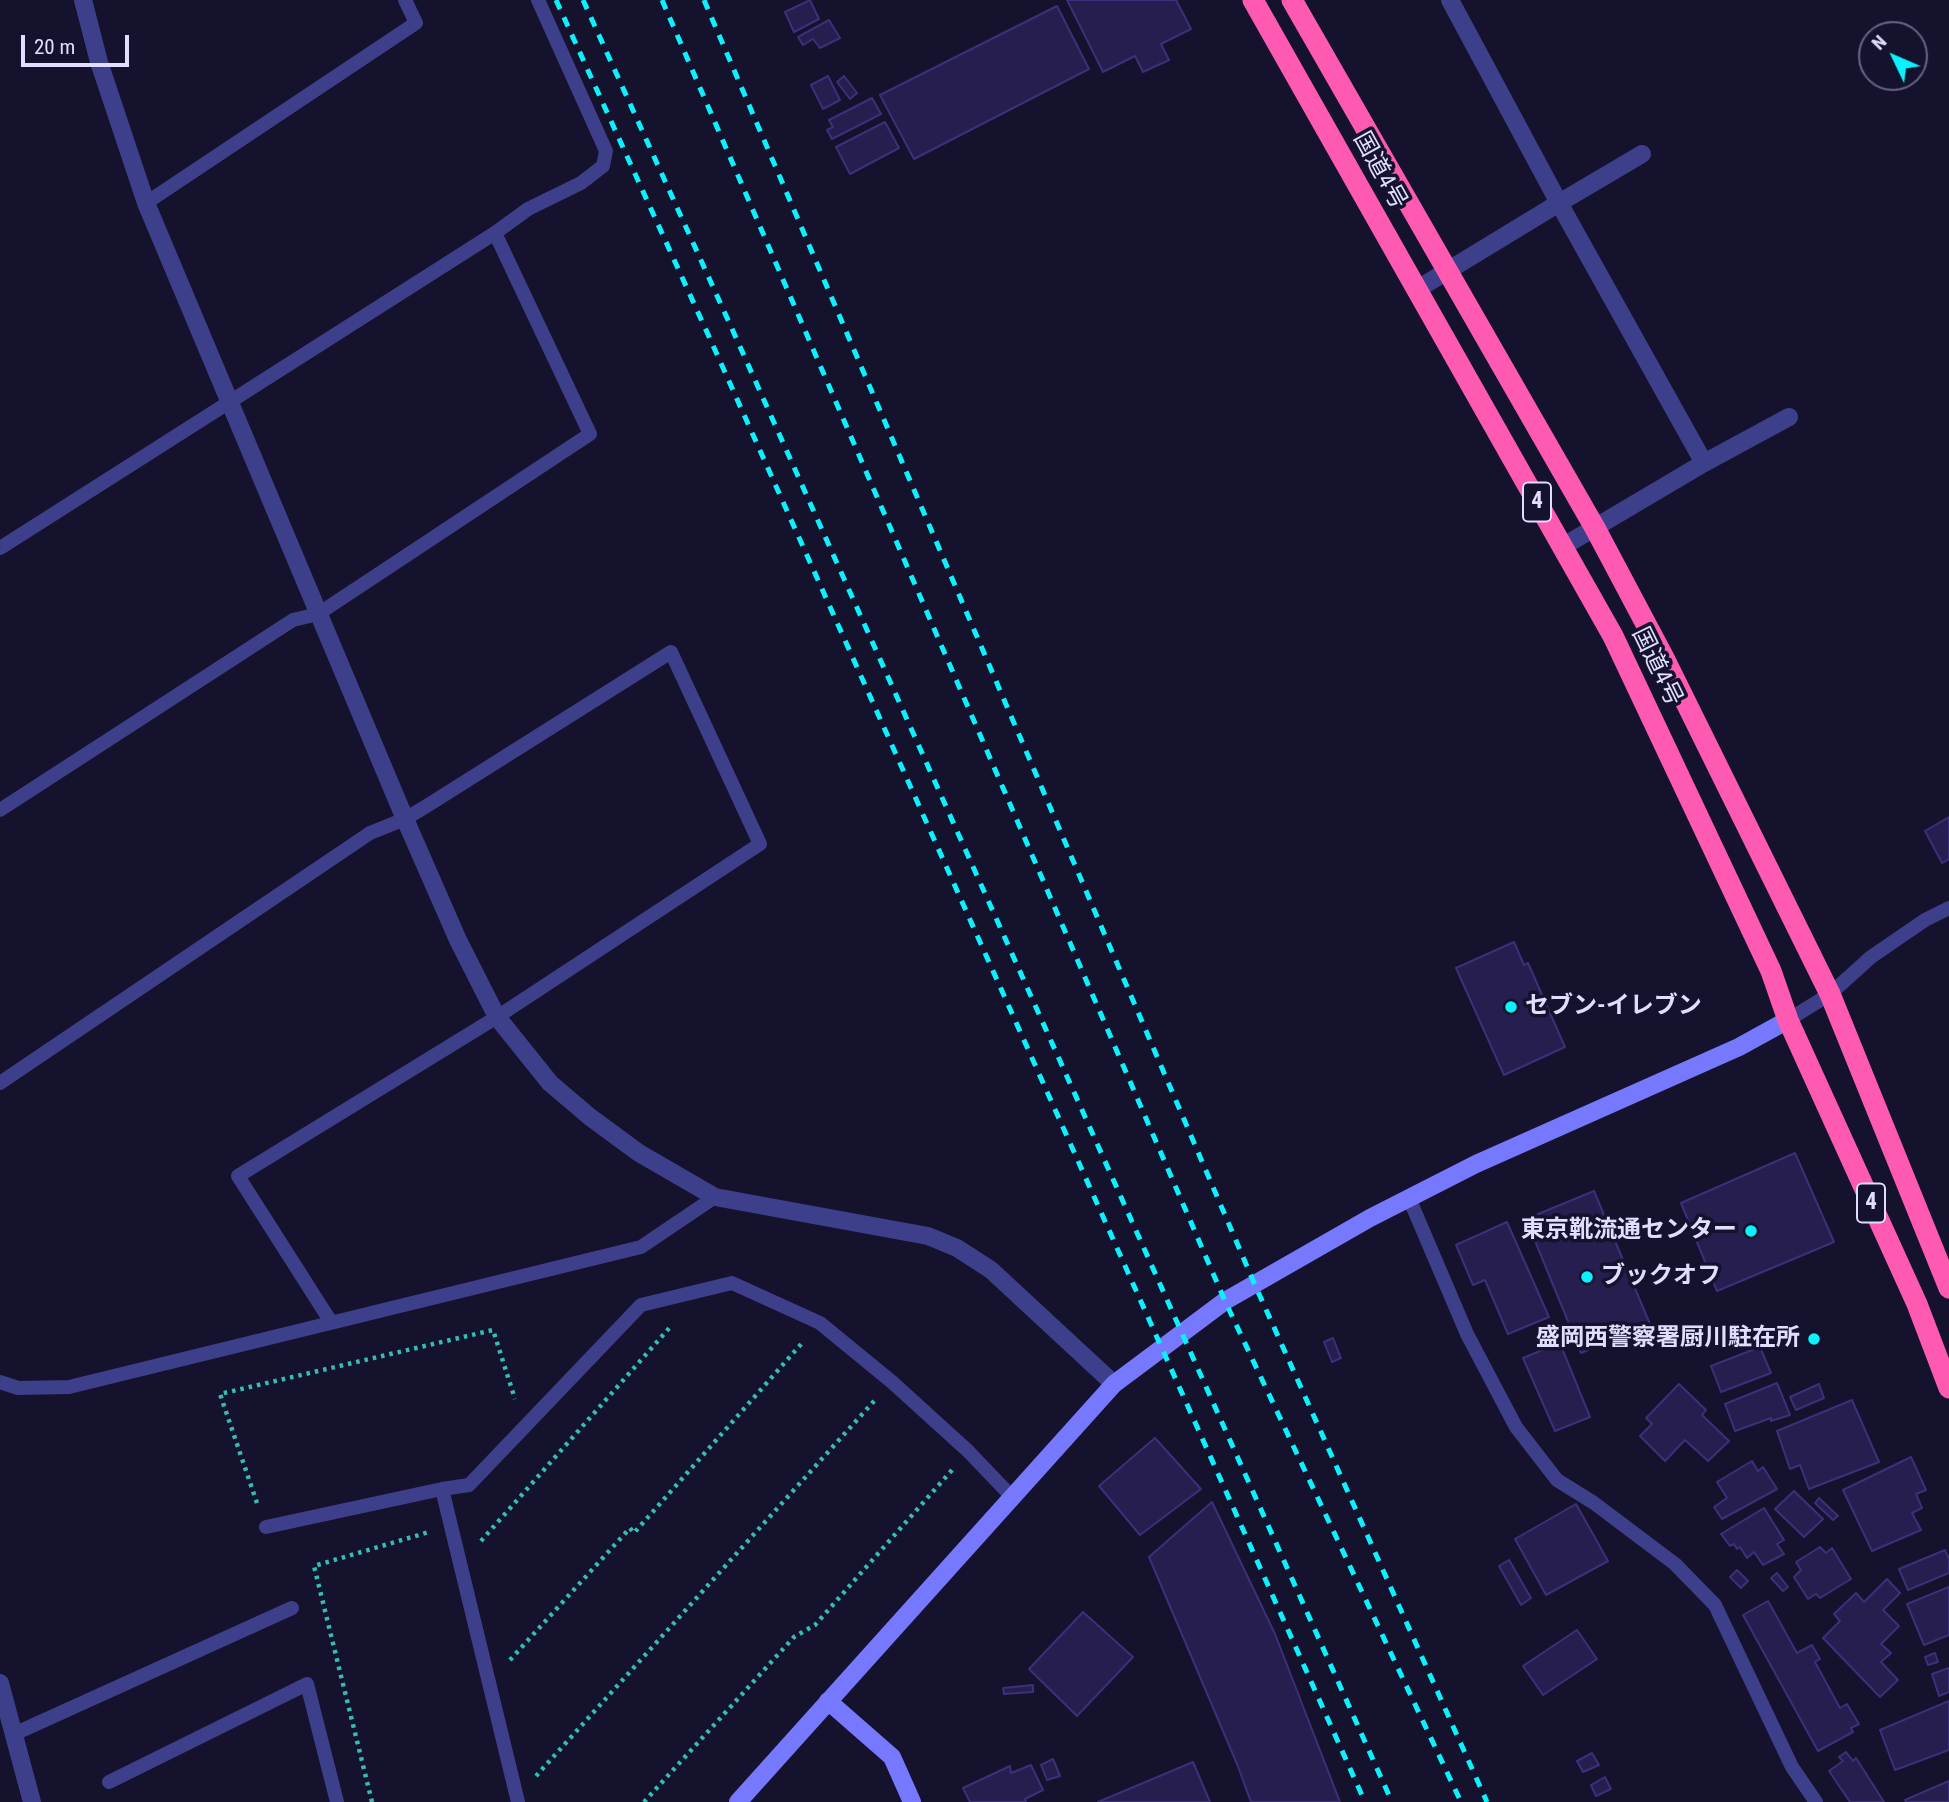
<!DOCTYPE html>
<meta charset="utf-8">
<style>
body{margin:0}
#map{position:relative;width:1949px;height:1802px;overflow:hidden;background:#15122d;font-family:"Roboto Condensed",sans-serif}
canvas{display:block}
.north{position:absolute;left:1858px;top:21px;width:70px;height:70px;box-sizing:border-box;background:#15122d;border:2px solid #666481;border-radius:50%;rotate:314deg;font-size:19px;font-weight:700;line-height:28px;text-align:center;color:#e0deff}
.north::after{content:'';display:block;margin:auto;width:24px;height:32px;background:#0cf1fd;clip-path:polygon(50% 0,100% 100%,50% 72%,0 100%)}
.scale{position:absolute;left:21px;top:35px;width:108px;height:32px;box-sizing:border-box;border:4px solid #e0deff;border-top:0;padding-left:9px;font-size:21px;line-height:24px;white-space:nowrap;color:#e0deff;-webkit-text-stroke:5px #15122d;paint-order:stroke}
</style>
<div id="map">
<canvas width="1949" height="1802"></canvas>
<div class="north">N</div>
<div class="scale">20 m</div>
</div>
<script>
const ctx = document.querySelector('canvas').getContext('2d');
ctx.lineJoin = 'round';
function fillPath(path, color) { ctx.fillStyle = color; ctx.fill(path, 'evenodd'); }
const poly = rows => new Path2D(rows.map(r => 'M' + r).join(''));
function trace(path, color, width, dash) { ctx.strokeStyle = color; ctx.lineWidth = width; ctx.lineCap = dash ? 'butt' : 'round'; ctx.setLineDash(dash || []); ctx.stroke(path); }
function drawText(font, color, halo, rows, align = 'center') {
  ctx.font = font + ' "Roboto Condensed","Noto Sans JP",sans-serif'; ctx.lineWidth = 7; ctx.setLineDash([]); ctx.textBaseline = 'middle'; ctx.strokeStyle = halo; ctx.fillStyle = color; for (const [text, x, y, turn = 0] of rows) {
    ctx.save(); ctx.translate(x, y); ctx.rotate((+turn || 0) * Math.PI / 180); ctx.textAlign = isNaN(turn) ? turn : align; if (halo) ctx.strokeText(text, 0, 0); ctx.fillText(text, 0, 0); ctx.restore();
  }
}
const building = poly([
 [810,0,819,19,794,32,785,12,810,0],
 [1067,0,1176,0,1191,29,1161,44,1169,60,1143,72,1135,56,1103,72,1067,0],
 [1057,6,1089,69,914,159,880,95,1057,6],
 [829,20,840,38,820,48,813,39,803,45,798,37,829,20],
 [828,76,840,100,823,109,811,85,828,76],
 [844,76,857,93,850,99,837,82,844,76],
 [872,98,881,114,832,139,827,130,833,127,829,120,872,98],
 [885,122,899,148,850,174,836,147,885,122],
 [1949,817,1949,859,1942,863,1925,831,1949,817],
 [1514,942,1524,965,1528,963,1565,1047,1504,1075,1456,968,1514,942],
 [1795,1153,1834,1242,1717,1291,1681,1203,1795,1153],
 [1594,1191,1650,1324,1581,1353,1526,1219,1594,1191],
 [1507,1222,1549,1317,1508,1334,1485,1280,1473,1285,1456,1245,1507,1222],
 [1555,1331,1590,1417,1555,1431,1523,1358,1547,1348,1543,1337,1555,1331],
 [1333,1338,1341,1358,1332,1362,1324,1342,1333,1338],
 [1760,1347,1771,1373,1721,1392,1711,1366,1760,1347],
 [1777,1383,1790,1415,1771,1421,1771,1418,1735,1431,1725,1404,1777,1383],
 [1679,1384,1706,1410,1702,1415,1729,1441,1708,1461,1685,1440,1665,1461,1640,1436,1652,1424,1646,1418,1679,1384],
 [1819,1384,1824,1398,1796,1410,1790,1397,1819,1384],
 [1852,1400,1879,1462,1809,1489,1800,1465,1790,1469,1777,1431,1852,1400],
 [1155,1438,1201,1489,1140,1535,1099,1486,1155,1438],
 [1911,1457,1926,1490,1916,1494,1922,1508,1912,1513,1921,1530,1872,1551,1843,1490,1911,1457],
 [1752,1461,1758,1471,1763,1467,1777,1489,1722,1519,1714,1507,1727,1498,1717,1482,1752,1461],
 [1794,1491,1823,1519,1804,1537,1775,1509,1794,1491],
 [1819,1498,1838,1516,1833,1520,1815,1503,1819,1498],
 [1212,1502,1275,1634,1340,1802,1251,1802,1237,1764,1149,1557,1212,1502],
 [1576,1504,1608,1561,1546,1595,1515,1539,1576,1504],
 [1764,1508,1784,1540,1777,1544,1784,1554,1763,1565,1754,1552,1747,1558,1740,1547,1737,1549,1734,1544,1730,1546,1721,1534,1764,1508],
 [1820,1547,1826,1553,1832,1548,1851,1579,1820,1598,1816,1594,1808,1599,1794,1577,1801,1570,1796,1562,1820,1547],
 [1945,1550,1949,1559,1949,1573,1908,1590,1899,1569,1945,1550],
 [1509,1560,1531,1598,1521,1605,1499,1566,1509,1560],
 [1737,1570,1748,1581,1741,1588,1730,1577,1737,1570],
 [1777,1573,1788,1587,1783,1591,1771,1578,1777,1573],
 [1887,1579,1900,1593,1883,1610,1899,1626,1881,1644,1891,1653,1881,1662,1898,1680,1880,1697,1823,1638,1840,1621,1834,1614,1856,1593,1864,1602,1887,1579],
 [1949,1587,1949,1635,1924,1645,1907,1604,1949,1587],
 [1768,1601,1797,1653,1812,1645,1820,1659,1815,1662,1840,1708,1847,1704,1859,1724,1851,1728,1853,1732,1818,1751,1743,1615,1768,1601],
 [1083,1612,1133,1657,1077,1716,1029,1669,1083,1612],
 [1577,1630,1597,1659,1543,1695,1523,1666,1577,1630],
 [1935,1653,1938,1662,1928,1665,1925,1657,1935,1653],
 [1949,1668,1949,1692,1939,1696,1932,1674,1949,1668],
 [1033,1685,1033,1692,1004,1694,1003,1688,1033,1685],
 [1949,1701,1949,1750,1895,1770,1880,1730,1949,1701],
 [1846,1752,1853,1761,1856,1758,1884,1802,1850,1802,1829,1771,1843,1761,1839,1757,1846,1752],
 [1592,1753,1599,1765,1583,1772,1577,1761,1592,1753],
 [1053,1759,1060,1776,1047,1780,1041,1765,1053,1759],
 [1193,1762,1210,1802,1098,1802,1193,1762],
 [1031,1765,1043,1790,1025,1799,1026,1802,970,1802,963,1788,1010,1766,1011,1773,1031,1765],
 [1605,1777,1611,1789,1596,1796,1591,1785,1605,1777],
 [1949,1781,1949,1802,1906,1802,1905,1800,1949,1781]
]);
const path = poly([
 [257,1503,220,1394,493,1330,515,1399],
 [481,1541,672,1325],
 [510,1660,630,1528,634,1533,803,1342],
 [536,1776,875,1400],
 [372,1802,314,1566,429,1532],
 [644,1802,794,1637,815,1625,952,1470]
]);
const lane = poly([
 [146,203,416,23,405,0],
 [495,233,528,209,581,183,603,166,606,151,538,0],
 [0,548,495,233,590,434,318,614,293,620,0,810],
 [1788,1020,1830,994,1871,957,1925,920,1949,908],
 [0,1083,370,833,405,819,425,807,671,652,760,844,497,1017,238,1176,331,1322],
 [1409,1198,1467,1334,1516,1427,1557,1480,1594,1503,1675,1564,1715,1605,1792,1767,1816,1802],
 [0,1382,18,1388,69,1387,641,1247,715,1197],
 [442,1489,469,1485,641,1305,732,1283,820,1323,892,1382,968,1451,1012,1497],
 [266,1527,442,1489,518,1802],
 [14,1734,292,1608],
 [109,1782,307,1684,337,1802]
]);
const street = poly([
 [83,0,99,62,146,203,405,819,458,940,497,1017,550,1083,590,1117,639,1153,715,1197,928,1236,957,1248,991,1270,1114,1384],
 [1450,0,1559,203,1642,154],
 [1416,290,1559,203,1704,463,1789,417],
 [1562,547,1704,463],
 [0,1683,32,1802]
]);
const secondary = poly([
 [828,1701,892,1757,912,1802],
 [738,1802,1114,1384,1225,1301,1370,1218,1476,1164,1739,1047,1788,1020]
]);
const highway = poly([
 [1253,0,1613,636,1771,971,1788,1020,1917,1304,1949,1388],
 [1292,0,1595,528,1664,658,1830,994,1949,1288]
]);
const rail = poly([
 [556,0,711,341,1365,1802],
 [583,0,733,331,1392,1802],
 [662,0,1225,1301,1461,1802],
 [704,0,1255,1285,1487,1802]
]);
const markers = [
 [1511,1007,7,"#0cf1fd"],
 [1751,1231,7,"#0cf1fd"],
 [1587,1277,7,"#0cf1fd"],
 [1814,1339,7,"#0cf1fd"]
];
const shields = [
 [1537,502,28],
 [1871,1203,28]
];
const shieldNames = [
 ["4",1537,502],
 ["4",1871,1203]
];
const streetNames = [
 ["国道4号",1379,171,61],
 ["国道4号",1656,667,64]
];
const poiNames = [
 ["セブン-イレブン",1525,1007],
 ["東京靴流通センター",1737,1231,"right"],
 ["ブックオフ",1601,1277],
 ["盛岡西警察署厨川駐在所",1800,1339,"right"]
];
fillPath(building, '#251e4e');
trace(building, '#3b3079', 2);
trace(path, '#32bfaf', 4.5, [3.5, 5]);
trace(lane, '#3e3f8b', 14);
trace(street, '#3e3f8b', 18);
trace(secondary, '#7679fe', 18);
trace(highway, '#fe5ab1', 21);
trace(rail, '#0cf1fd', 5, [10, 9]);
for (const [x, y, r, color] of markers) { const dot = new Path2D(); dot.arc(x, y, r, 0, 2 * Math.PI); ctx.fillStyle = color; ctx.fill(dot); trace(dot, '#15122d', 2.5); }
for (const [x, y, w] of shields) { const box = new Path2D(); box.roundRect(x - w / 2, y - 19.5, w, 39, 5); ctx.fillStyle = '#15122d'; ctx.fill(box); trace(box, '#e0deff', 2); }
drawText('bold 23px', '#e0deff', null, shieldNames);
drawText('24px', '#e0deff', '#15122d', streetNames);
drawText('bold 24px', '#e0deff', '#15122d', poiNames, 'left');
</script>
